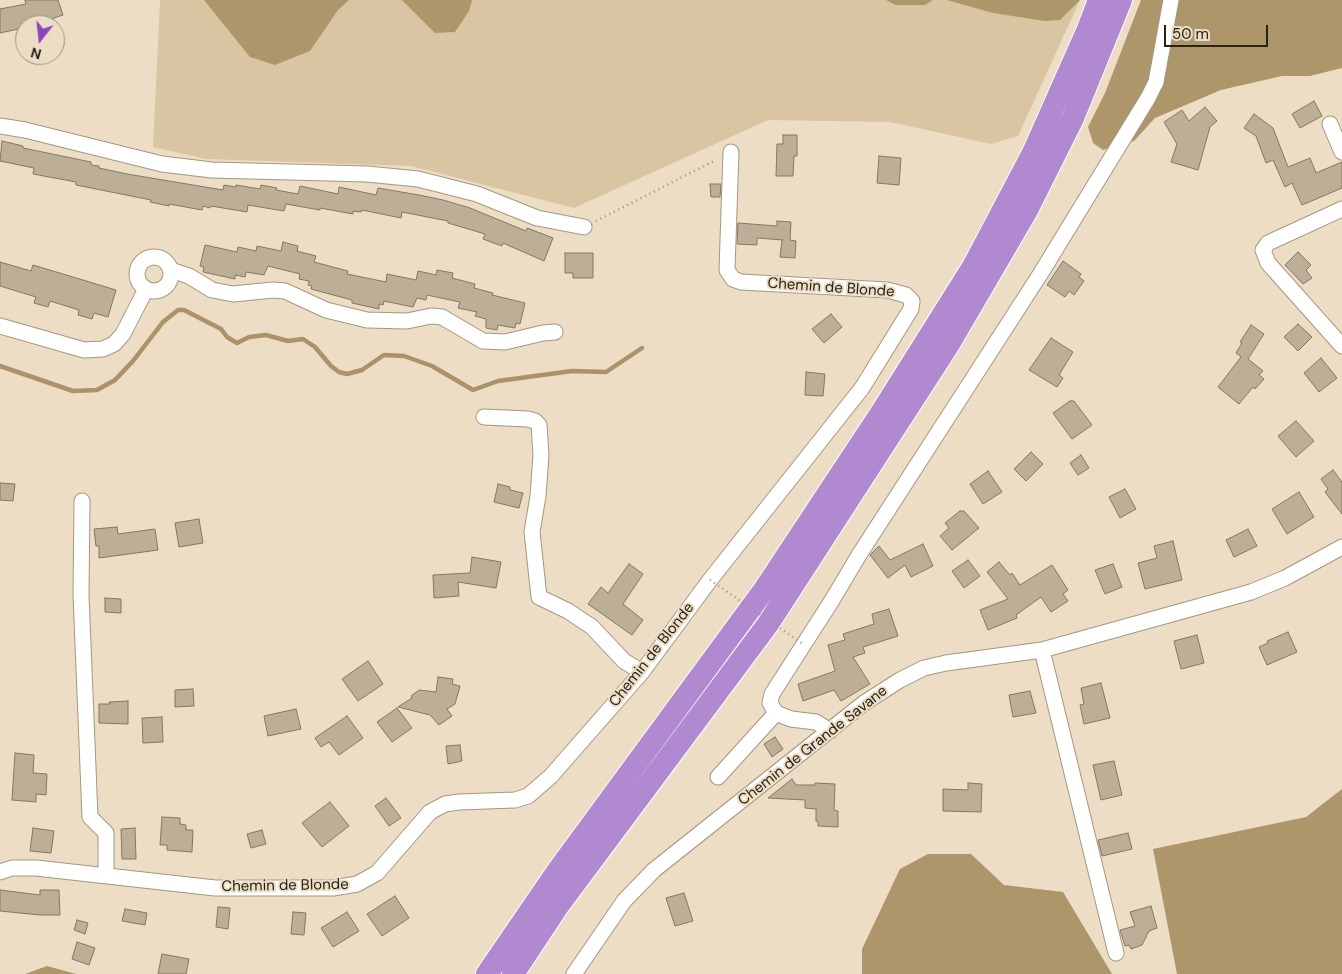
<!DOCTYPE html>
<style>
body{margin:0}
#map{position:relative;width:1342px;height:974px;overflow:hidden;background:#ecddc4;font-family:"DM Sans",sans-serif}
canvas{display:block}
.north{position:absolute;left:15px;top:15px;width:50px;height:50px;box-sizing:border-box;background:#ecddc4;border:1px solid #9e9380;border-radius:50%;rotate:196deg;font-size:14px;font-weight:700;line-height:20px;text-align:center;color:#282319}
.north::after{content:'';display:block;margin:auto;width:18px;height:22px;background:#8a46ba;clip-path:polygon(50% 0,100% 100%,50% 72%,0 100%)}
.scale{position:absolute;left:1164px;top:25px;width:104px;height:22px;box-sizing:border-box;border:2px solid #282319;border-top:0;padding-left:6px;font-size:15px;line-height:18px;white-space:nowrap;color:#282319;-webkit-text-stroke:4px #ecddc4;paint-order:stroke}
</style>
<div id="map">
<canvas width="1342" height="974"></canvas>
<div class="north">N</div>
<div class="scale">50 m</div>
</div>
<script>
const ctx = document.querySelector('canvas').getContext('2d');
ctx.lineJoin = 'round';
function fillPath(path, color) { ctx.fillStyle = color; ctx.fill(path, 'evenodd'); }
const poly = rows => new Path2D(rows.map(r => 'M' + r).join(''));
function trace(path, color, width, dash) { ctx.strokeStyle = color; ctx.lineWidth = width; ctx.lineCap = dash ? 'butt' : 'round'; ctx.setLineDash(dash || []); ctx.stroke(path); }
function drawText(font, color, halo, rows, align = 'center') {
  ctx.font = font + ' "DM Sans",sans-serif'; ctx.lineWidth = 4; ctx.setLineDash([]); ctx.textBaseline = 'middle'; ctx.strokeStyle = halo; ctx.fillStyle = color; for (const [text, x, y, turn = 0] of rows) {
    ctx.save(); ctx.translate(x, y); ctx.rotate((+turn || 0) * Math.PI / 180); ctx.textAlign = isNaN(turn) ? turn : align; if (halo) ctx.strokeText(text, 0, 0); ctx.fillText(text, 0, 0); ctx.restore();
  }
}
const green = poly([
 [160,0,1080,0,1018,136,991,144,890,122,768,120,574,208,411,166,206,159,153,147]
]);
const forest = poly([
 [204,0,349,0,338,10,310,51,275,65,250,57],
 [402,0,472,0,469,11,455,32,435,33],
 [886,0,933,0,925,5,895,5],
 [947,0,1080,0,1060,20,1045,21,993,13],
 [1141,0,1342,0,1342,68,1310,76,1282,76,1221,90,1155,118,1134,141,1103,150,1093,143,1088,127,1105,93],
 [1342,789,1342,974,1177,974,1153,849,1306,817],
 [928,854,971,854,1004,885,1063,892,1112,974,862,974,862,949,900,869],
 [47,966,76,974,25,974]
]);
const stream = poly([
 [0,366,73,391,97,390,115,380,133,361,163,322,178,310,184,310,221,329,227,337,237,343,249,337,266,335,288,341,303,339,315,347,331,366,339,372,347,374,362,370,384,355,404,356,432,366,473,390,498,381,572,371,606,372,642,348]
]);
const building = poly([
 [25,0,58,0,63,15,33,25,25,25,25,28,23,28,0,33,0,9,26,4,25,0],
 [1314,101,1322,116,1300,128,1292,114,1314,101],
 [1205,107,1217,121,1210,127,1198,170,1171,162,1177,144,1164,122,1182,110,1189,121,1205,107],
 [1254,114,1273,128,1288,167,1310,158,1316,173,1342,162,1342,188,1302,205,1292,183,1285,187,1273,160,1266,163,1256,136,1244,128,1254,114],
 [783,135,797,135,797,156,794,156,793,176,776,176,777,144,783,144,783,135],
 [2,141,23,146,23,148,91,162,91,165,99,166,99,168,127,174,223,190,224,185,236,187,236,185,260,189,261,185,277,188,276,190,298,194,300,186,338,194,339,187,376,195,378,188,419,195,443,200,470,208,526,231,527,228,553,238,544,261,503,243,502,246,483,239,485,234,448,223,448,221,402,212,401,218,362,210,361,212,353,211,353,214,320,208,320,210,286,204,284,211,248,205,247,212,211,206,210,208,203,206,202,210,169,204,169,206,150,202,151,200,76,185,76,182,33,174,34,168,0,161,2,141],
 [879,156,901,158,899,185,877,183,879,156],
 [710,184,721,184,720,197,711,197,710,184],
 [777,221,791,222,790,240,796,241,795,258,780,257,782,240,783,240,757,238,757,245,737,244,738,223,777,226,777,221],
 [283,242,298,246,297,251,316,256,314,262,348,271,347,274,386,282,387,274,416,280,418,271,436,275,437,270,453,273,452,278,475,284,474,288,493,293,492,295,525,303,520,324,516,323,515,328,498,325,497,330,486,328,486,319,475,316,477,312,458,308,460,302,427,295,426,300,417,298,413,307,384,301,383,305,379,304,379,309,352,303,352,300,311,289,312,286,308,285,309,281,299,279,300,274,268,266,264,275,246,272,245,277,235,275,235,279,203,272,204,267,200,266,205,245,237,252,238,247,256,251,257,246,281,251,283,242],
 [1298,252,1311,265,1306,270,1312,278,1303,284,1285,265,1298,252],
 [565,253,593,253,593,278,573,278,573,273,565,273,565,253],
 [1063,261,1081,274,1079,277,1084,281,1074,295,1069,291,1065,297,1047,285,1063,261],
 [0,262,31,271,33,265,116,290,108,317,94,313,92,319,78,315,79,310,50,301,48,307,34,303,36,297,0,286,0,262],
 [831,314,842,327,824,343,812,329,831,314],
 [1298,324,1312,337,1298,351,1284,337,1298,324],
 [1251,325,1264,334,1248,359,1263,371,1259,375,1264,379,1255,389,1253,387,1239,404,1218,387,1241,357,1236,353,1242,343,1240,342,1251,325],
 [1051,338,1073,352,1059,375,1063,378,1057,387,1029,370,1051,338],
 [1321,358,1337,378,1319,392,1304,373,1321,358],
 [806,372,825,374,823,396,805,395,806,372],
 [1070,401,1074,401,1092,425,1072,439,1053,413,1070,401],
 [1296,421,1314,441,1296,457,1278,436,1296,421],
 [1031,452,1043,464,1026,481,1014,469,1031,452],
 [1081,455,1089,468,1078,475,1070,463,1081,455],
 [1333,470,1342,482,1342,514,1325,492,1328,489,1321,479,1333,470],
 [988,471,1002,492,983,504,970,484,988,471],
 [0,483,15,484,13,501,0,500,0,483],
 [498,484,510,487,510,490,523,493,519,508,494,502,498,484],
 [1125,489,1136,509,1120,518,1109,497,1125,489],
 [1299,492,1314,517,1287,534,1272,509,1299,492],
 [960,511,964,511,979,528,952,550,940,536,949,528,945,523,960,511],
 [199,519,203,543,179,547,175,523,199,519],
 [117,527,118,534,155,529,158,550,99,558,99,546,96,546,94,529,117,527],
 [1248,529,1257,546,1234,557,1226,540,1248,529],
 [1173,541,1182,580,1145,589,1138,563,1157,558,1154,546,1173,541],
 [923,544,933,566,911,577,905,565,888,578,870,555,879,546,890,560,923,544],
 [472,557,501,562,496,588,458,582,459,596,434,598,433,575,470,573,472,557],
 [968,560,980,576,964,588,952,571,968,560],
 [999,562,1010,575,1012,573,1020,585,1052,565,1068,590,1063,594,1068,601,1051,612,1041,597,1016,615,1017,618,988,630,980,610,1008,599,987,572,999,562],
 [629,564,643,574,623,604,643,620,632,635,588,604,601,587,608,593,629,564],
 [1113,564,1122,587,1105,594,1095,570,1113,564],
 [105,598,121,599,121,613,105,612,105,598],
 [889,609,898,636,863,647,865,653,853,657,870,684,841,701,834,690,803,701,798,684,835,671,828,645,845,640,843,634,874,624,872,614,889,609],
 [1288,632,1297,652,1267,665,1259,647,1268,643,1267,641,1288,632],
 [1197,635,1204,663,1181,669,1174,641,1197,635],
 [368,661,383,684,358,701,342,679,368,661],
 [438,677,453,679,452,684,460,686,455,704,447,709,452,716,439,725,430,715,398,707,412,698,411,696,419,690,436,692,438,677],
 [1101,683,1110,718,1084,724,1080,705,1084,704,1081,688,1101,683],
 [193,689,194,706,175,707,175,690,193,689],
 [1030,691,1036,713,1013,717,1009,695,1030,691],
 [128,701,128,724,99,723,99,704,110,704,109,702,128,701],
 [397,708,412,728,392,742,377,722,397,708],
 [296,709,301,729,268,736,264,716,296,709],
 [347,716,363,738,339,755,329,742,321,747,315,738,347,716],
 [162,717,163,742,143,743,142,718,162,717],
 [775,737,783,749,772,757,764,744,775,737],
 [460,745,462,761,448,764,446,746,460,745],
 [15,753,34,755,33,773,47,774,46,795,36,794,36,802,12,800,15,753],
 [1114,761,1122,795,1101,800,1093,765,1114,761],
 [792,779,796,785,815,785,815,783,835,784,834,810,838,811,838,827,818,826,818,821,816,821,816,809,805,808,805,800,768,798,792,779],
 [968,783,982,784,981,812,943,811,943,789,968,790,968,783],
 [386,798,401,818,389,826,375,806,386,798],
 [330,802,349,826,322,847,302,823,330,802],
 [162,817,180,818,180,824,186,825,186,830,193,830,192,852,167,850,167,845,160,845,162,817],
 [33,828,54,831,51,853,30,851,33,828],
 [135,828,136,859,122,859,121,829,135,828],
 [262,830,266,844,251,848,247,834,262,830],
 [1128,833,1132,849,1102,856,1098,840,1128,833],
 [0,890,40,895,40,890,59,890,60,915,40,915,0,911,0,890],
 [684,893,693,921,675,926,666,898,684,893],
 [395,896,409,918,382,936,367,914,395,896],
 [1151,906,1157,928,1149,931,1142,945,1131,949,1129,945,1125,946,1120,930,1135,926,1130,912,1151,906],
 [218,907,230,908,228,929,216,927,218,907],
 [125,909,147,913,145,925,122,921,125,909],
 [293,912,306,913,304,935,291,934,293,912],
 [347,912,359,931,333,947,321,928,347,912],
 [77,920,88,923,85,934,74,930,77,920],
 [77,942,95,948,89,965,72,959,77,942],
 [162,954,189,959,186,974,158,974,162,954]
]);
const path = poly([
 [596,221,716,160]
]);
const minor = poly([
 [1330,124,1342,152],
 [0,126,25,130,162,164,212,170,367,174,418,179,477,194,537,218,584,227],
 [1342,209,1268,243,1263,250,1268,263,1342,346],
 '137 274a17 17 0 1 1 34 0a17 17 0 1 1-34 0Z',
 [171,270,189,276,212,290,233,294,273,290,285,291,326,310,367,320,407,321,431,316,442,317,483,341,505,342,543,333,555,332],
 [0,326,84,350,103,349,114,344,123,334,146,289],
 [484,417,528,419,535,421,539,425,541,455,538,496,532,532,539,597,568,611,592,627,624,661,642,672],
 [82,501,81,595,90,817,106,833,106,876],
 [1042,650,1116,953],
 [830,731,816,722,791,719,776,713,770,703,772,694,831,602,859,555,1041,273,1148,98,1156,82,1171,0],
 [718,777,776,713],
 [0,872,12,868,36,868,215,888,333,888,357,884,377,873,430,812,445,804,459,802,515,800,528,796,551,776,642,672,710,580,862,388,911,309,912,301,906,295,887,290,741,282,733,279,727,270,731,152],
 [574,974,624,901,654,870,864,703,900,680,924,668,946,663,1042,650,1251,592,1285,578,1342,547]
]);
const highway = poly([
 [487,974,559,869,764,590,881,413,974,265,1033,153,1088,29,1099,0],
 [513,974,558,906,768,624,949,344,1026,212,1073,118,1121,0]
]);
const pathBridge = poly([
 [710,580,803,644]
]);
const streetNames = [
 ["Chemin de Blonde",831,288,4],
 ["Chemin de Blonde",652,655,-52],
 ["Chemin de Grande Savane",813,746,-38],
 ["Chemin de Blonde",285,886,-1]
];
fillPath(green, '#d9c5a2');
fillPath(forest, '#ae966b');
trace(stream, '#ab9268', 4.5);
fillPath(building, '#bdaf97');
trace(building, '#847761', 1);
trace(minor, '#a59780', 17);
trace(highway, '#fff', 24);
trace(path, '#9d927f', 2.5, [1, 4]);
trace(minor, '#fff', 15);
trace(highway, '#b089d0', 22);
trace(pathBridge, '#9d927f', 2.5, [1, 4]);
drawText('15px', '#282319', '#ecddc4', streetNames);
</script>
